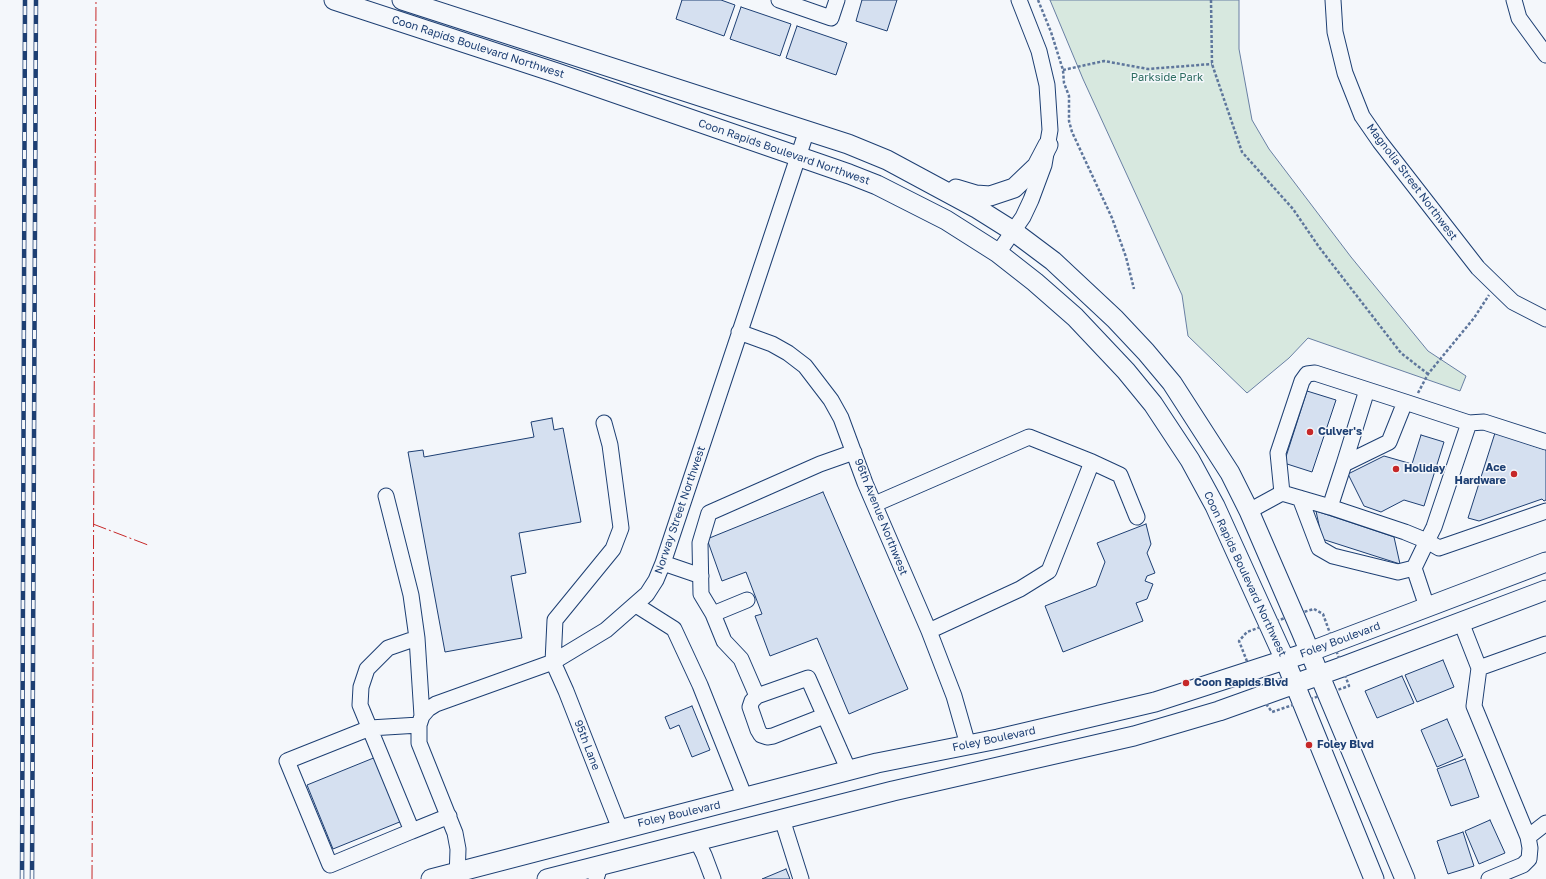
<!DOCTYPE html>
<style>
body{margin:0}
canvas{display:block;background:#f4f7fb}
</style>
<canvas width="1546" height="879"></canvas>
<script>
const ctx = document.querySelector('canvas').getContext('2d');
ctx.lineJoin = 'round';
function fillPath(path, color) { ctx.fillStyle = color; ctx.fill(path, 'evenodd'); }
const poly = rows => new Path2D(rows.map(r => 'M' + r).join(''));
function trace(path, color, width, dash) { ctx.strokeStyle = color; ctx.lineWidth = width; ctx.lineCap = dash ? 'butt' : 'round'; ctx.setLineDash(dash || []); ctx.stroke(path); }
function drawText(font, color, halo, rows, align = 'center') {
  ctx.font = font + ' "Golos Text",sans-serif'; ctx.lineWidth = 3; ctx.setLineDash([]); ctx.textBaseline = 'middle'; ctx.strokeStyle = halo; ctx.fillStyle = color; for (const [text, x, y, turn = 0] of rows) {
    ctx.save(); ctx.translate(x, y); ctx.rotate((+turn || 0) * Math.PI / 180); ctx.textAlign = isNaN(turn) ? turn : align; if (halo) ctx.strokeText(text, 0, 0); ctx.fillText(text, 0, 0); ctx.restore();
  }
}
const green = poly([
 [1050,0,1239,0,1239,49,1252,120,1269,149,1351,257,1428,351,1466,376,1460,391,1308,338,1289,358,1247,393,1188,336,1182,295,1083,79,1050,0]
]);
const building = poly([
 [682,0,721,0,735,5,724,36,676,19,682,0],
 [862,0,897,0,887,31,856,21,862,0],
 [741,7,791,24,780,56,730,39,741,7],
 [797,26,847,43,836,75,786,58,797,26],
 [1307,391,1336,400,1312,472,1284,463,1307,391],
 [552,418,554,430,563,428,581,522,519,533,526,573,511,576,522,638,445,652,408,452,423,450,424,457,534,437,531,422,552,418],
 [1495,433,1546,450,1546,500,1544,501,1542,499,1479,521,1468,518,1495,433],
 [1421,435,1444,442,1424,506,1404,500,1381,512,1364,506,1348,474,1384,456,1412,464,1421,435],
 [823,492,908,689,849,714,817,638,770,656,755,616,762,614,746,572,722,581,707,539,823,492],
 [1316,511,1394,537,1400,564,1322,539,1316,511],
 [1146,524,1151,544,1147,553,1155,573,1147,576,1145,581,1153,584,1147,599,1136,603,1143,621,1063,652,1045,606,1096,586,1105,562,1097,543,1146,524],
 [1443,660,1454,687,1417,702,1405,675,1443,660],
 [1402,676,1414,703,1377,718,1365,691,1402,676],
 [692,706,710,750,692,757,679,725,670,729,665,717,692,706],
 [1447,719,1463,756,1437,767,1421,730,1447,719],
 [376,757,402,821,333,849,307,785,376,757],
 [1465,759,1479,797,1451,806,1437,769,1465,759],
 [1490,820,1505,853,1479,864,1465,831,1490,820],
 [1463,832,1474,866,1448,874,1437,841,1463,832],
 [786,869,790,879,762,879,786,869]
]);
const path = poly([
 [1038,0,1051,32,1063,70,1064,83,1069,96,1069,121,1072,132,1112,218,1126,257,1134,289],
 [1211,0,1212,64,1242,152,1293,209,1319,247,1401,353,1428,374],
 [1063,70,1104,61,1148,69,1212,64],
 [1418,393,1428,374,1474,318,1489,295],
 [1314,609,1323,614,1349,686,1272,712,1261,697,1239,641,1247,632,1293,615,1314,609]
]);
const minor = poly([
 [779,0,831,18,837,0],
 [1333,0,1335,32,1345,73,1362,116,1380,142,1478,268,1513,302,1546,319],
 [1514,0,1519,18,1546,55],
 [998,253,1023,217,1031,200,1044,165,1050,130,1047,85,1039,51,1019,0],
 [739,332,772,344,788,353,805,366,831,400,841,418,865,483,929,631,954,696,968,745],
 [604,423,610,445,621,528,613,549,555,620,553,662,566,691,620,829],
 [1092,462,1120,475,1137,517],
 [1344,464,1367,390],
 [1282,493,1278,453,1302,381,1307,374,1315,373,1405,402],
 [386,496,411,595,417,638,422,716],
 [1300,498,1319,548,1333,556,1398,572,1414,568],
 [875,504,1029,437,1092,462,1049,571,1020,589,929,631],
 [1330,507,1405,532,1427,541,1434,527,1469,423],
 [1249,511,1282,493,1330,507,1344,464,1389,442,1405,402,1469,423,1484,422,1546,442],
 [663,563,701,576],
 [636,605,674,629,700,685,745,798],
 [1427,607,1414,568,1427,541,1439,548,1546,511],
 [713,614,747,600],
 [1461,622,1479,668,1474,706,1528,837,1530,848,1529,859,1523,865,1489,879],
 [417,638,388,648,367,669,361,687,360,705,412,831,449,816],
 [1479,668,1546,644],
 [757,696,752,701,750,707,758,730,761,735,767,737,773,736,824,716],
 [849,771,808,678,757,696,741,659,724,641,713,614,701,594,700,543,709,513,820,464,854,452],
 [782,819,801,879],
 [412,831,330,865,287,761,370,728,419,725],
 [1528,837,1546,823],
 [697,841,704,855,713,879],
 [457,879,458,849,455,833,419,743,419,725,422,716,428,709,436,704,553,662,606,630,647,594,656,580,663,563,807,130],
 [596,879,600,866]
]);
const major = poly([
 [334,0,557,73,849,174,877,185,946,220,998,253,1035,282,1075,317,1126,371,1153,404,1190,460,1215,506,1285,660,1374,879],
 [402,0,848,144,887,160,978,209,1013,231,1053,261,1115,319,1146,352,1172,383,1230,473,1249,511,1301,631,1405,879],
 [956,189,976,195,990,196,1014,188,1037,166,1048,145],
 [431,879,877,763,998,739,1155,702,1309,652,1546,562],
 [547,879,893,791,1134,736,1219,711,1342,667,1546,590]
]);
const rail = poly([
 [22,879,25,0],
 [32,879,36,0]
]);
const power = poly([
 [93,524,148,545],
 [92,879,96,0]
]);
const markers = [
 [1310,432,4,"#c62828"],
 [1396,469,4,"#c62828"],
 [1514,474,4,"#c62828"],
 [1186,683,4,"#c62828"],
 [1309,745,4,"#c62828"]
];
const streetNames = [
 ["Coon Rapids Boulevard Northwest",478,47,18],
 ["Coon Rapids Boulevard Northwest",784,152,19],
 ["Magnolia Street Northwest",1412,182,53],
 ["Norway Street Northwest",680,510,-71],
 ["96th Avenue Northwest",881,517,68],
 ["Coon Rapids Boulevard Northwest",1245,574,65],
 ["Foley Boulevard",1340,640,-20],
 ["Foley Boulevard",994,739,-12],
 ["95th Lane",587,745,69],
 ["Foley Boulevard",679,814,-13]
];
const parkNames = [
 ["Parkside Park",1167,78]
];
const poiNames = [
 ["Culver's",1318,432],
 ["Ace",1506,468,"right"],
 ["Hardware",1506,481,"right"],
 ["Holiday",1404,469],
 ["Coon Rapids Blvd",1194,683],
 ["Foley Blvd",1317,745]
];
fillPath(green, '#d7e8df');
trace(green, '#687fa3', 1);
fillPath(building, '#d5e0f0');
trace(building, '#1d3f73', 1);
trace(minor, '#1d3f73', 17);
trace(major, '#1d3f73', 21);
trace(path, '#5e769c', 2.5, [3, 2]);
trace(minor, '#f4f7fb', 15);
trace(major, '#f4f7fb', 19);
trace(rail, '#1d3f73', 4.5);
trace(rail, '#f4f7fb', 3, [9]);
trace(power, '#c62828', 1, [14, 3, 2, 3]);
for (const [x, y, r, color] of markers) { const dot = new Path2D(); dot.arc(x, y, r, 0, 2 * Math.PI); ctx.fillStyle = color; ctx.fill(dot); trace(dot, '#f4f7fb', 1.5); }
drawText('11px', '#1d3f73', '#f4f7fb', streetNames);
drawText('11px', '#2c6c60', '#f4f7fb', parkNames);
drawText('bold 11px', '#1d3f73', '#f4f7fb', poiNames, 'left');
</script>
